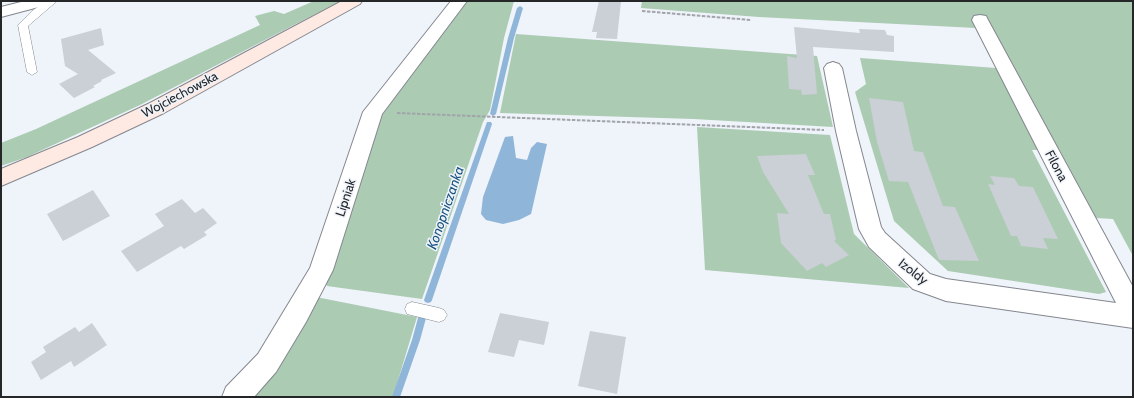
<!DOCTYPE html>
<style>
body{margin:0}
#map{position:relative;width:1134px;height:398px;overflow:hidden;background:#eff3fa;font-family:Cabin,sans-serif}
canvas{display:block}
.frame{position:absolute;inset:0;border:2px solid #242628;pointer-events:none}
</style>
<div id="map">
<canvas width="1134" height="398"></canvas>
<div class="frame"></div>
</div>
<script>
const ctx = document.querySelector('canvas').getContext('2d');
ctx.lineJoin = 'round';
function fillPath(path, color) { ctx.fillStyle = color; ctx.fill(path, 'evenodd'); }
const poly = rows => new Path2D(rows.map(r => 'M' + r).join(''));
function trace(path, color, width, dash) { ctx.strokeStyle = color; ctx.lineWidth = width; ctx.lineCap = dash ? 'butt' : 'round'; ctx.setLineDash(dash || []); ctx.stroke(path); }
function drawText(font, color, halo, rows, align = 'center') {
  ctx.font = font + ' Cabin,sans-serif'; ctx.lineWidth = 3; ctx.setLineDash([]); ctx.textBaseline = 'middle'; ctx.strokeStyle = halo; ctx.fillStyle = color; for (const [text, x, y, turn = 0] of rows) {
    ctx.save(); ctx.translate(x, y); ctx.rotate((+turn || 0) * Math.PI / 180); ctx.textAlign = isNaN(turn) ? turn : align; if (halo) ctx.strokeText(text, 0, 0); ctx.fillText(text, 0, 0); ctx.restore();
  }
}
const green = poly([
 [314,1,340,1,140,105,27,157,1,166,1,143,36,129,260,25,255,16,274,11,284,14],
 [459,1,514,1,504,38,490,110,483,122,422,299,327,286,321,270,373,112],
 [642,1,1133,1,1133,256,1113,219,1096,218,1059,149,1032,150,1106,292,1099,294,948,271,894,221,855,92,866,84,860,58,996,68,976,28,759,17,641,8],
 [516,34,817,56,833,127,694,119,500,113],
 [697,127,830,135,854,234,909,288,705,270],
 [316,297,417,317,393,397,248,397]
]);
const water = poly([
 [513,136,516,158,527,160,531,148,537,142,547,144,531,214,519,220,503,224,486,220,481,214,483,197,505,137]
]);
const stream = poly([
 [520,6,523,8,514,38,496,114,493,116,490,114,508,38,517,8,520,6],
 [487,122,491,122,492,124,432,300,431,302,428,303,425,302,424,300,487,122],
 [422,314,425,315,426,318,420,340,400,397,392,397,412,340,418,318,419,315,422,314]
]);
const building = poly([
 [599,1,621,1,617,39,596,38,597,32,592,32],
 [794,27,860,33,859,29,885,30,887,35,894,36,894,52,813,47,817,94,802,95,801,90,789,89,787,56,797,58],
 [101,28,104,45,88,50,116,73,101,80,102,81,93,86,95,87,74,98,59,84,78,74,65,66,61,39],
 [869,98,903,102,914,151,923,152,943,206,955,207,979,261,939,260,908,182,889,181,877,142],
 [806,154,815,175,808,175,824,214,830,214,836,240,834,241,849,255,826,267,822,263,807,271,781,243,777,213,789,214,763,172,757,156],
 [990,176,1014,178,1019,186,1033,187,1058,239,1043,238,1048,249,1021,246,1017,236,1011,236,988,184,995,185],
 [93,190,110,216,63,241,47,214],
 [182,199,195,213,203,208,217,223,204,232,207,235,184,249,181,246,137,272,121,251,164,226,155,214],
 [500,313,549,322,544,345,519,340,514,357,488,352],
 [92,323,107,345,74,367,71,361,41,380,31,362,46,352,43,347,75,327,79,332],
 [590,331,626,337,617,394,578,386]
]);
const path = poly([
 [642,11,751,20],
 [397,113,824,130]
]);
const lane = poly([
 [46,1,57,1,28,26,37,72,32,75,27,72,18,25,32,11,46,1],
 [412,302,439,308,444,310,447,315,444,320,439,322,407,314,405,309,407,304,412,302]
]);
const street = poly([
 [25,1,52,1,50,4,1,17,1,7,25,1],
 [451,1,467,1,382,114,333,270,306,322,276,372,254,397,222,397,226,387,258,354,310,268,363,112,451,1],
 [980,15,986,16,988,20,1133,287,1133,328,946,301,913,289,869,247,859,229,836,131,824,68,827,64,833,62,839,64,842,68,856,131,881,227,885,233,930,274,946,279,1116,303,972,20,974,16,980,15]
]);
const secondary = poly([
 [342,1,362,1,360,4,164,113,92,147,1,186,1,169,78,137,150,103,342,1]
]);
const streetNames = [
 ["Wojciechowska",180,95,-28],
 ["Filona",1056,166,62],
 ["Lipniak",346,198,-72],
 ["Izoldy",913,272,38]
];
const waterNames = [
 ["Konopniczanka",446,208,-71]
];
fillPath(green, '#abcbb3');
fillPath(water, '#8fb5d9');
fillPath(stream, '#8fb5d9');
fillPath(building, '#cbcfd6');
trace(lane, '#84878e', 1);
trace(street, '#84878e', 2);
trace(secondary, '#84878e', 2);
trace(path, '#a1a4a9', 2, [3.5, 1.5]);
fillPath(lane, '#fff');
fillPath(street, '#fff');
fillPath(secondary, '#feeae2');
drawText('13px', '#242628', '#eff3fa', streetNames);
drawText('italic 14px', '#18517f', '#eff3fa', waterNames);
</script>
